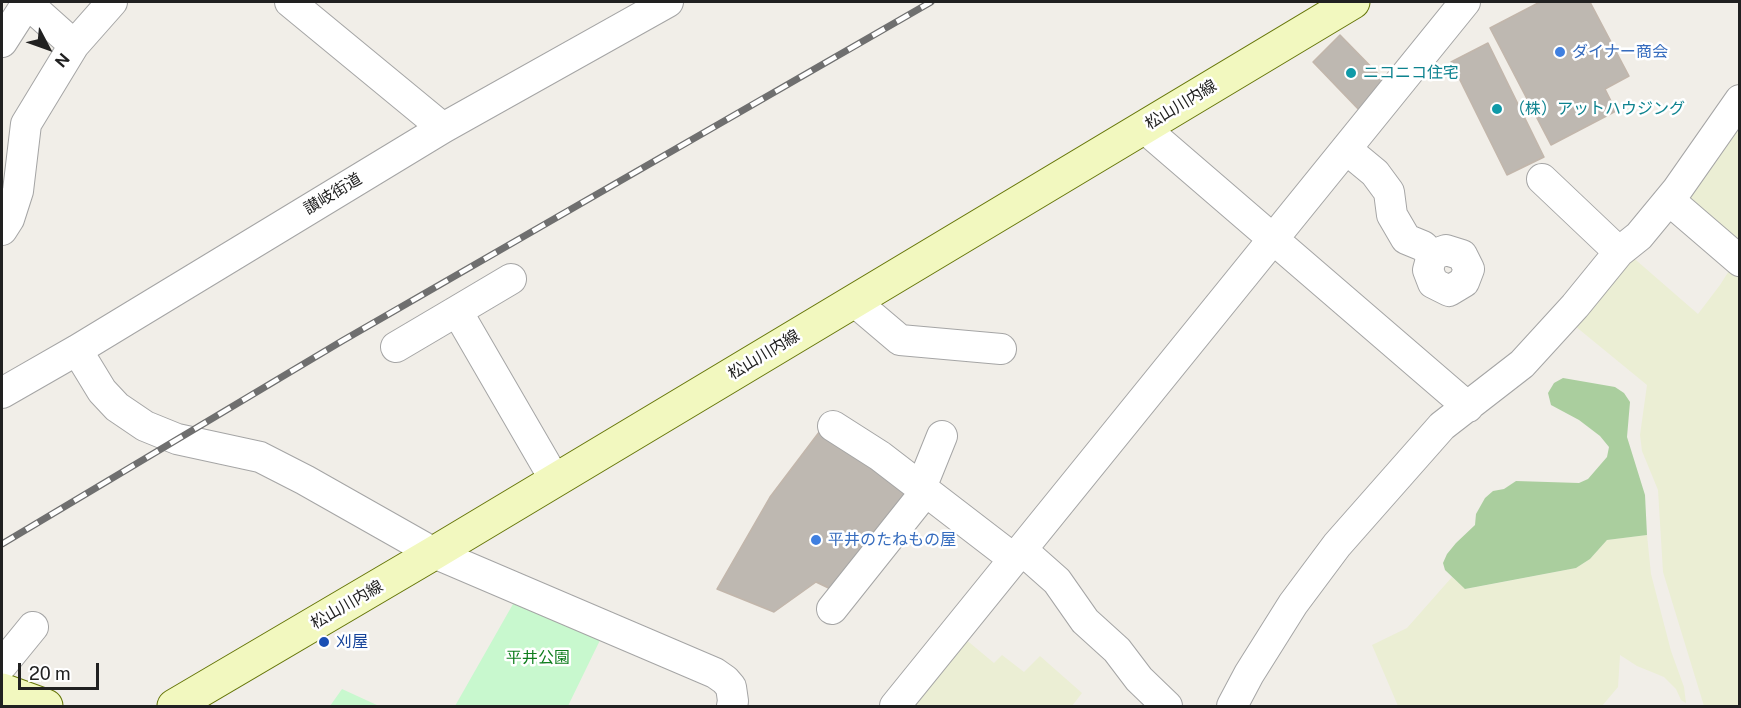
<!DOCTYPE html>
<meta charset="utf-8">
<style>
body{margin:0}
#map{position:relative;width:1741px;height:708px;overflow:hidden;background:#f1eee8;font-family:"Public Sans",sans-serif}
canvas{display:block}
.frame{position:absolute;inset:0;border:3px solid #212121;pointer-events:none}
.north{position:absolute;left:18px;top:18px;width:60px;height:60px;-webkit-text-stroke:4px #fff;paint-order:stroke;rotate:131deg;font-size:16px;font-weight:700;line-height:24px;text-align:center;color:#212121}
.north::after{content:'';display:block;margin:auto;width:21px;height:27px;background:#212121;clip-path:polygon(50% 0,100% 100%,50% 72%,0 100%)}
.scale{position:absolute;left:18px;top:663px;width:81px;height:27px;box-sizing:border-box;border:3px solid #212121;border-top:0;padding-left:8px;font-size:18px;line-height:21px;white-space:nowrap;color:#212121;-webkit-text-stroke:4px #fff;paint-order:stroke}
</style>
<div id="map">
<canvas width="1741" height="708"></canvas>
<div class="frame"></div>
<div class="north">N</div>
<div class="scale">20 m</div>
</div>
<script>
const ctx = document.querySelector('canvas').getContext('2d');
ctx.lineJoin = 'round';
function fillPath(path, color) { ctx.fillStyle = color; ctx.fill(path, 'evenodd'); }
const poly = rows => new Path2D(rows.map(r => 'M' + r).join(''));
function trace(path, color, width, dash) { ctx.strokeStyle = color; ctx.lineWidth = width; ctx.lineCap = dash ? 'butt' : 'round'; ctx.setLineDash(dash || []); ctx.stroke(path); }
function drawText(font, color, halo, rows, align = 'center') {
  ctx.font = font + ' "Public Sans","Noto Sans JP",sans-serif'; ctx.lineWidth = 5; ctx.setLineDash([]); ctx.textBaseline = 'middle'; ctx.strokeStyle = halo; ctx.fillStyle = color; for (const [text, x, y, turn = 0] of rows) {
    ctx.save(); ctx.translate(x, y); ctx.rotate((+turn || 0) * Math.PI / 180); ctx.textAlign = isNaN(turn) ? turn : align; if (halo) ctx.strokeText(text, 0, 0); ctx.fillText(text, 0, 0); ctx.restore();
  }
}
const farmland = poly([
 [1739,115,1739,253,1679,201],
 [1629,254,1698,314,1720,285,1739,255,1739,706,1704,706,1663,572,1658,490,1642,451,1640,435,1647,385,1575,326],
 [1647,535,1651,574,1671,651,1684,687,1686,703,1681,700,1676,689,1664,677,1637,666,1620,655,1618,687,1602,706,1398,706,1372,645,1407,628,1452,577,1466,589,1576,568,1590,559,1607,540],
 [964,638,994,663,1002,655,1024,672,1040,656,1082,693,1072,706,909,706]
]);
const forest = poly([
 [1563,378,1615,387,1624,393,1630,402,1627,437,1645,495,1647,535,1607,540,1590,559,1576,568,1465,589,1445,570,1443,563,1447,554,1456,543,1475,525,1476,514,1485,498,1493,491,1504,489,1516,481,1579,483,1588,479,1607,457,1609,447,1600,436,1579,420,1551,405,1548,393,1554,383]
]);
const park = poly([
 [517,597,603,634,568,706,455,706],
 [342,689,379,706,330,706]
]);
const building = poly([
 [1540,2,1590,2,1629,76,1605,89,1616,111,1551,145,1490,28,1540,2],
 [1340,35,1389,85,1361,112,1313,62,1340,35],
 [1488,43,1544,157,1507,175,1451,62,1488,43],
 [826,423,926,491,843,595,816,582,774,612,717,589,770,497,826,423]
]);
const minor = poly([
 [26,2,74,45],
 [290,2,443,128],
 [2,42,27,3],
 [1143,127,1468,407],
 [1346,149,1375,173,1389,192,1392,215,1406,239,1423,246,1432,255,1428,270,1433,283,1449,291,1464,282,1469,269,1462,255,1446,250,1432,255],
 [1542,179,1619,252],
 [1669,200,1740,261],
 [2,230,9,219,18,191,26,124,74,45,112,2],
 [854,301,900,340,1001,349],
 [457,311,511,279],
 [396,347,457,311,555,480],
 [77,350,102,391,117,407,145,426,177,439,260,457,305,480,434,553,715,673,725,680,731,687,733,701,732,706],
 [2,393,77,350,443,128,668,2],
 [833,426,880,456,1014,559],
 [921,488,942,436],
 [1022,550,1057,581,1085,621,1117,650,1139,679,1167,706],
 [832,609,926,491],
 [2,665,33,627],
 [895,706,1465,2],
 [1232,706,1249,674,1293,604,1337,545,1442,426,1522,364,1575,306,1619,252,1639,236,1677,190,1740,100]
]);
const secondary = poly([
 [2,690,46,706],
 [174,706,434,553,1353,2]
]);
const rail = poly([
 [2,544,342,341,931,2]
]);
const markers = [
 [1560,52,6,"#3f7fe0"],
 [1351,73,6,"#0f9aa8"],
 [1497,109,6,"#0f9aa8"],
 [816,540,6,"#3f7fe0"],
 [324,642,6,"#1a4fb4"]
];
const shopNames = [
 ["ダイナー商会",1572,52],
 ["平井のたねもの屋",828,540]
];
const cultureNames = [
 ["ニコニコ住宅",1363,73],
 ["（株）アットハウジング",1509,109]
];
const streetNames = [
 ["松山川内線",1181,105,-31],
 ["讃岐街道",333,194,-31],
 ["松山川内線",764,355,-31],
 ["松山川内線",347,605,-30]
];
const transitNames = [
 ["刈屋",336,642]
];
const parkNames = [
 ["平井公園",538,658]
];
fillPath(farmland, '#ebeed4');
fillPath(forest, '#aace9e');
fillPath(park, '#c8f8ce');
fillPath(building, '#beb8b1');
trace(building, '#c2b6ab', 1.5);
trace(minor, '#a5a5a5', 32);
trace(secondary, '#667609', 35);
trace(minor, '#fff', 30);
trace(secondary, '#f2f8bf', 33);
trace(rail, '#6f6f6f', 7);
trace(rail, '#fff', 4.5, [14]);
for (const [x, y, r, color] of markers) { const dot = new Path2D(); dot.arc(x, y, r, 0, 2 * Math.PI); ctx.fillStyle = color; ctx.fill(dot); trace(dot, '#fff', 2); }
drawText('16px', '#366cbe', '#fff', shopNames, 'left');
drawText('16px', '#0d838f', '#fff', cultureNames, 'left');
drawText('16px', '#212121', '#fff', streetNames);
drawText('16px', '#164399', '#fff', transitNames, 'left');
drawText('16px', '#107e1e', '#fff', parkNames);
</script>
